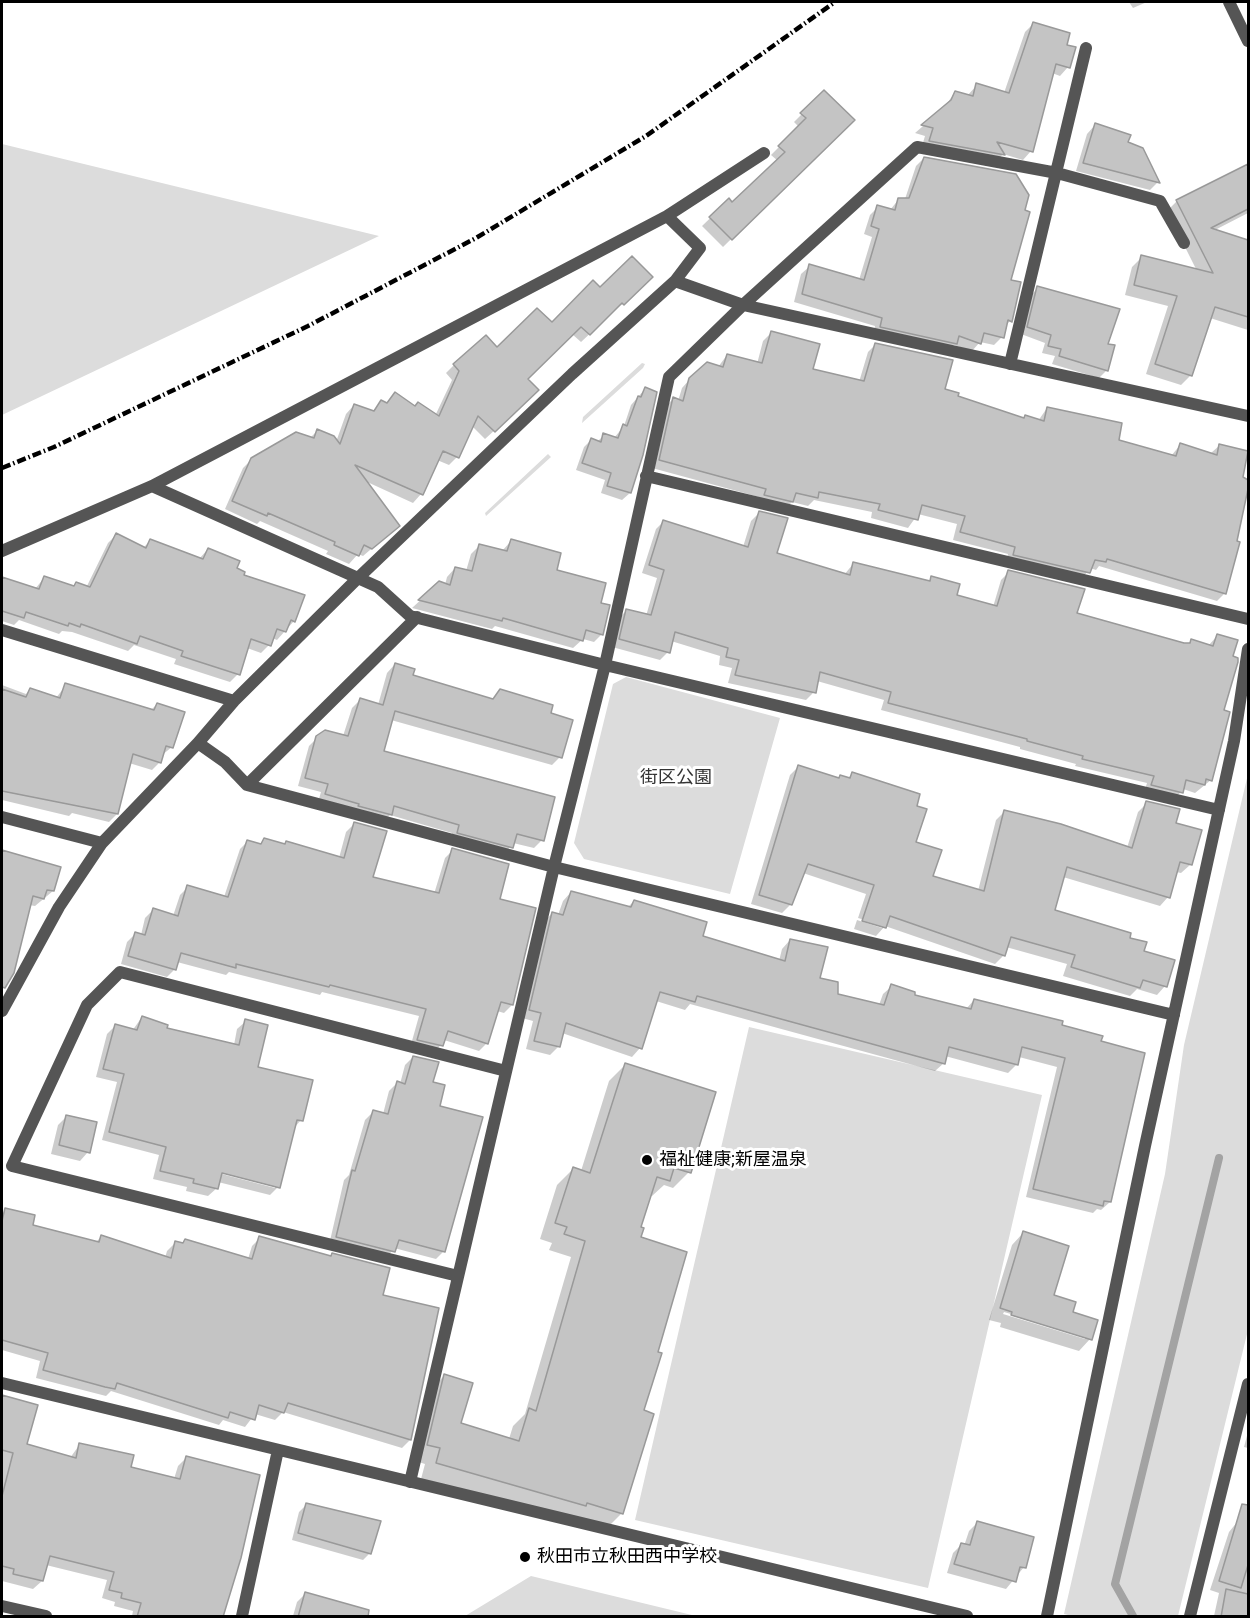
<!DOCTYPE html>
<meta charset="utf-8">
<style>
body{margin:0}
#map{position:relative;width:1250px;height:1618px;overflow:hidden;background:#fff;font-family:"Roboto Condensed",sans-serif}
canvas{display:block}
.frame{position:absolute;inset:0;border:3px solid #000;pointer-events:none}
</style>
<div id="map">
<canvas width="1250" height="1618"></canvas>
<div class="frame"></div>
</div>
<script>
const ctx = document.querySelector('canvas').getContext('2d');
ctx.lineJoin = 'round';
function fillPath(path, color) { ctx.fillStyle = color; ctx.fill(path, 'evenodd'); }
const poly = rows => new Path2D(rows.map(r => 'M' + r).join(''));
function trace(path, color, width, dash) { ctx.strokeStyle = color; ctx.lineWidth = width; ctx.lineCap = dash ? 'butt' : 'round'; ctx.setLineDash(dash || []); ctx.stroke(path); }
function drawText(font, color, halo, rows, align = 'center') {
  ctx.font = font + ' "Roboto Condensed","Noto Sans JP",sans-serif'; ctx.lineWidth = 6; ctx.setLineDash([]); ctx.textBaseline = 'middle'; ctx.strokeStyle = halo; ctx.fillStyle = color; for (const [text, x, y, turn = 0] of rows) {
    ctx.save(); ctx.translate(x, y); ctx.rotate((+turn || 0) * Math.PI / 180); ctx.textAlign = isNaN(turn) ? turn : align; if (halo) ctx.strokeText(text, 0, 0); ctx.fillText(text, 0, 0); ctx.restore();
  }
}
const green = poly([
 [2,144,379,236,2,415],
 [642,363,645,364,643,368,582,423,583,417],
 [548,454,551,457,486,516,485,513],
 [626,677,780,718,730,894,584,859,574,843,613,684],
 [1248,774,1248,1330,1178,1616,1072,1616,1064,1614,1165,1174,1184,1045],
 [749,1027,1042,1095,928,1588,635,1520],
 [531,1576,696,1616,465,1616]
]);
const shadow = poly([
 [1129,2,1147,2,1133,8],
 [1033,24,1065,46,1068,67,1060,76,1052,73,1031,151,1023,160,1003,154,995,163,921,149,925,136,915,133,944,108,955,92,967,96,977,85,1004,93,1025,32],
 [824,92,852,120,723,247,702,226,729,200,732,204,778,161,771,155,799,127,794,122],
 [1095,125,1158,182,1150,190,1076,171,1087,134],
 [924,158,1010,321,1005,326,1002,337,994,345,980,342,972,351,954,345,948,351,873,335,875,326,794,302,801,274,810,266,859,280,872,237,864,234,870,215,878,207,890,210,899,199,905,199,916,166],
 [1248,165,1248,213,1213,231,1248,242,1248,330,1210,318,1191,375,1181,385,1146,374,1168,306,1125,295,1132,267,1142,257,1197,271,1167,211,1177,201],
 [651,277,581,342,572,334,525,379,529,399,485,439,472,426,457,457,449,465,437,460,421,494,413,503,365,481,398,526,363,556,358,554,349,564,326,554,328,551,260,521,257,524,225,509,243,468,252,459,310,438,317,431,336,442,346,414,354,405,372,412,382,401,385,404,395,394,415,408,435,416,452,380,446,373,454,365,552,324,600,289],
 [1038,288,1106,345,1107,370,1099,378,1052,364,1055,356,1042,353,1045,343,1021,334,1030,296],
 [771,333,811,370,859,382,868,352,876,344,956,397,1023,420,1038,421,1047,408,1117,441,1171,456,1181,444,1211,453,1220,445,1248,452,1242,477,1248,482,1225,593,1217,601,1099,566,1096,570,1090,568,1081,580,1006,563,1008,554,953,540,957,524,918,514,908,528,871,518,872,512,814,500,808,506,792,502,784,510,759,497,652,468,665,407,673,399,678,401,682,388,690,379,718,367,727,355,757,364,763,341],
 [645,389,630,493,622,500,601,493,605,480,576,470,584,447,591,440,597,442,604,435,614,438,624,426,631,405],
 [759,513,776,554,844,575,853,564,927,582,932,578,955,596,993,607,1001,580,1009,572,1075,614,1188,644,1191,641,1208,646,1217,636,1222,711,1211,780,1195,793,1183,789,1174,800,1144,793,1147,783,1075,766,1076,764,1020,749,1020,747,881,710,884,700,817,681,814,692,806,700,728,683,732,668,719,665,720,656,671,641,668,652,660,660,612,647,618,619,626,611,646,616,657,578,642,573,656,529,664,521,743,547,751,521],
 [116,535,143,548,150,541,199,559,208,549,235,569,294,621,277,640,272,638,269,645,261,653,247,648,238,674,230,682,174,664,176,659,134,645,128,651,72,632,62,631,59,634,19,620,14,625,2,621,2,579,35,589,44,578,73,587,86,588,108,543],
 [511,541,555,572,602,634,594,642,583,639,573,648,495,626,492,629,412,608,439,583,445,585,447,577,455,568,466,571,471,554,479,546,502,551],
 [395,664,411,677,492,700,501,691,549,714,560,757,552,765,391,720,382,752,542,840,534,848,513,843,504,855,450,841,452,833,390,815,382,823,318,802,321,792,298,786,309,746,317,738,343,736,352,708,360,700,378,705,387,673],
 [2,685,26,694,30,690,56,698,66,685,151,710,157,704,172,747,162,755,160,762,152,770,129,763,117,814,109,822,72,813,69,816,2,800],
 [799,766,838,779,847,779,852,774,915,807,915,843,932,877,978,891,996,820,1005,811,1127,848,1138,812,1147,803,1175,824,1190,865,1181,873,1176,872,1168,897,1160,906,1063,877,1054,911,1128,939,1142,952,1165,986,1157,995,1137,989,1130,996,1063,976,1067,964,1006,947,1004,955,995,964,885,926,876,936,854,929,857,920,882,928,882,925,858,918,866,894,803,873,791,904,782,913,751,904,790,775],
 [354,824,372,878,434,894,445,858,453,850,498,900,534,909,512,1005,504,1013,497,1011,487,1043,479,1051,444,1040,434,1054,410,1048,419,1016,322,992,320,995,229,972,226,975,177,962,175,969,167,977,121,964,127,942,136,933,141,935,145,918,153,910,173,916,180,895,188,887,224,897,240,849,248,841,259,845,264,839,339,858,346,832],
 [2,852,59,868,53,891,35,906,29,905,6,972,2,971],
 [571,892,628,907,634,901,701,937,779,961,782,949,790,940,818,979,837,995,879,1005,883,994,892,986,913,996,966,1009,974,1000,1060,1026,1100,1042,1110,1202,1101,1210,1097,1209,1093,1213,1026,1197,1057,1067,1019,1057,1017,1064,1008,1073,945,1056,944,1063,935,1071,690,1004,685,1010,656,1001,640,1048,632,1057,562,1033,559,1046,550,1055,526,1049,533,1021,522,1018,544,922,552,913,558,915,563,901],
 [142,1017,165,1029,234,1045,237,1029,246,1021,257,1068,301,1120,294,1128,278,1187,270,1195,218,1182,217,1188,208,1196,186,1191,187,1187,153,1179,159,1155,102,1140,117,1082,96,1077,107,1034,115,1026,132,1031],
 [215,1170,275,1185,275,1188,214,1172],
 [413,1057,431,1083,438,1107,444,1251,436,1259,394,1248,386,1259,329,1245,344,1180,349,1175,365,1120,373,1112,383,1114,389,1091,397,1083,400,1084,405,1065],
 [625,1065,689,1172,673,1188,664,1185,652,1196,650,1195,639,1228,642,1411,622,1513,606,1529,421,1479,425,1464,412,1460,428,1392,444,1376,460,1424,509,1439,513,1426,525,1414,571,1257,549,1250,552,1243,540,1239,557,1185,573,1169,581,1171,609,1081],
 [67,1116,88,1152,80,1161,51,1154,58,1125],
 [6,1210,31,1226,95,1243,101,1237,165,1258,167,1251,175,1243,181,1244,185,1240,248,1259,252,1246,260,1238,381,1296,410,1440,402,1448,283,1412,275,1420,255,1414,245,1427,223,1420,219,1425,111,1391,106,1396,36,1378,40,1361,2,1350,2,1214],
 [1023,1233,1052,1296,1071,1313,1090,1339,1079,1351,1000,1327,1001,1323,989,1320,1012,1245],
 [1004,1312,1085,1336,1085,1339,1003,1314],
 [2,1424,29,1432,25,1445,70,1458,80,1444,130,1468,174,1479,178,1466,186,1458,222,1616,132,1616,133,1611,114,1606,115,1602,102,1598,107,1580,46,1565,42,1581,33,1589,2,1581],
 [1248,1432,1248,1448,1244,1447],
 [306,1505,370,1553,363,1560,292,1540,299,1512],
 [1247,1510,1248,1616,1214,1616,1219,1593,1210,1590,1229,1532],
 [977,1523,1024,1567,1006,1589,947,1573,953,1553,961,1545,964,1546,969,1531],
 [305,1594,344,1616,293,1616,297,1602]
]);
const stream = poly([
 [1133,1616,1115,1584,1219,1158]
]);
const building = poly([
 [1033,22,1070,33,1067,45,1076,47,1070,68,1056,64,1033,152,997,142,1005,155,929,141,933,128,921,125,951,100,955,91,973,96,976,83,1009,93,1033,22],
 [824,90,855,120,732,240,709,217,729,198,732,202,785,152,778,146,806,118,800,113,824,90],
 [1095,123,1131,135,1128,142,1143,148,1160,183,1083,163,1095,123],
 [924,157,1016,174,1029,195,1025,210,1030,212,1011,280,1021,282,1012,322,1008,320,1004,338,984,333,981,344,959,336,957,344,880,327,882,318,802,294,809,264,864,280,879,229,871,226,877,205,895,210,898,198,909,198,924,157],
 [1248,164,1248,209,1211,228,1248,240,1248,317,1215,307,1192,376,1155,364,1177,296,1134,285,1141,255,1213,273,1176,200,1248,164],
 [632,256,653,277,624,305,622,303,590,335,581,327,528,379,539,390,495,432,478,416,459,458,443,451,423,495,355,465,400,526,372,549,364,545,359,556,334,545,335,542,268,513,267,516,232,501,251,458,296,432,314,438,317,429,334,436,340,444,354,404,374,411,381,400,387,403,395,392,415,406,418,402,439,416,459,371,453,364,486,335,497,347,537,308,552,322,593,280,600,287,632,256],
 [1037,286,1120,309,1108,344,1115,345,1108,371,1059,356,1061,349,1048,346,1051,335,1027,327,1037,286],
 [771,331,820,344,813,369,864,381,875,343,953,360,945,389,959,393,958,396,1024,418,1025,415,1044,421,1047,407,1122,423,1119,440,1176,456,1180,443,1217,455,1219,444,1248,451,1243,477,1248,480,1248,489,1237,541,1240,542,1226,594,1107,559,1106,562,1095,560,1090,573,1013,555,1015,547,960,532,965,516,922,505,918,520,878,510,880,504,819,492,818,498,796,493,793,502,764,495,766,489,659,460,673,397,683,401,689,378,707,362,723,367,727,354,762,363,771,331],
 [645,387,657,392,643,455,631,493,607,486,611,473,582,463,591,438,601,442,603,433,618,438,623,424,627,426,638,396,641,397,645,387],
 [759,511,788,518,777,553,850,575,853,562,930,581,931,576,960,584,957,595,997,606,1008,570,1085,589,1077,613,1184,643,1190,643,1191,639,1213,646,1217,634,1238,640,1233,656,1238,658,1238,662,1224,710,1230,712,1212,781,1206,779,1205,785,1186,780,1183,793,1151,785,1154,776,1082,759,1083,756,1027,741,1027,739,888,703,891,692,820,672,816,693,735,675,739,660,726,657,728,648,675,632,670,653,619,639,626,609,651,615,664,570,649,565,663,520,748,547,759,511],
 [116,533,146,548,150,539,203,559,208,548,240,561,237,568,245,572,244,575,305,595,295,622,291,620,286,632,277,629,271,646,251,639,240,675,181,656,183,651,140,636,137,644,81,624,80,627,69,623,68,626,26,612,24,618,2,611,2,577,39,589,44,576,74,586,76,582,90,587,116,533],
 [511,539,561,553,557,570,606,583,601,603,610,605,603,635,586,630,583,641,503,618,502,621,418,600,439,581,450,585,455,567,472,571,479,544,507,551,511,539],
 [395,663,415,669,413,675,493,699,500,689,553,705,551,713,573,720,562,758,395,711,384,751,555,797,544,841,517,834,513,848,457,833,459,825,394,806,392,815,358,806,359,804,325,794,328,784,305,778,316,736,325,730,348,736,360,698,383,705,395,663],
 [65,683,154,710,157,703,185,712,173,748,166,746,161,763,133,754,118,814,2,791,2,689,26,697,30,688,60,698,65,683],
 [798,765,839,778,840,775,850,778,852,772,920,794,917,806,927,809,916,842,942,850,933,876,984,891,1004,810,1061,824,1132,848,1146,801,1180,809,1176,823,1202,830,1192,865,1180,862,1170,898,1067,867,1055,910,1131,933,1130,938,1147,942,1144,951,1175,960,1167,987,1143,980,1140,988,1071,967,1075,955,1011,937,1005,956,890,916,886,928,862,921,874,885,808,864,792,905,759,895,798,765],
 [354,822,387,831,373,877,439,893,452,848,509,864,500,899,536,908,513,1005,501,1002,488,1044,448,1031,443,1046,417,1040,426,1009,330,985,329,987,236,964,236,968,181,953,176,970,128,956,135,932,145,935,153,908,178,916,187,885,228,897,247,840,261,844,264,838,285,844,286,841,344,858,354,822],
 [2,850,61,867,54,891,47,890,44,899,33,896,14,973,5,988,2,987,2,850],
 [571,891,631,907,634,900,707,922,703,936,785,961,790,939,828,947,820,978,838,982,838,994,884,1005,891,984,915,992,915,995,971,1009,974,999,1063,1021,1062,1025,1103,1036,1101,1041,1145,1053,1111,1202,1104,1201,1103,1206,1033,1189,1065,1058,1022,1047,1018,1065,949,1047,945,1064,697,996,695,1002,660,992,642,1049,566,1023,560,1047,534,1041,541,1013,529,1010,552,912,563,915,571,891],
 [142,1016,168,1025,167,1028,239,1045,245,1019,268,1025,258,1067,313,1080,303,1121,297,1120,280,1188,222,1173,218,1189,193,1183,194,1179,160,1171,166,1147,109,1132,124,1074,103,1069,115,1024,137,1030,142,1016],
 [413,1056,439,1062,433,1082,445,1085,440,1106,483,1117,445,1252,399,1240,395,1252,336,1237,352,1170,355,1171,373,1110,388,1114,397,1081,405,1084,413,1056],
 [625,1063,716,1092,691,1173,674,1168,670,1181,657,1177,641,1227,644,1228,641,1237,687,1252,658,1352,662,1353,644,1410,654,1414,623,1514,587,1503,586,1506,436,1463,440,1448,427,1445,444,1374,473,1383,461,1423,519,1441,529,1408,536,1411,585,1241,564,1234,567,1227,555,1223,573,1167,590,1173,625,1063],
 [66,1115,97,1122,90,1153,59,1145,66,1115],
 [5,1208,35,1215,33,1225,99,1242,101,1235,171,1258,175,1241,183,1243,185,1239,252,1259,259,1236,331,1256,332,1253,390,1268,383,1295,439,1308,411,1440,288,1403,284,1413,259,1405,255,1420,230,1412,228,1418,117,1383,115,1389,105,1387,43,1370,48,1353,2,1340,2,1221,5,1208],
 [1023,1231,1069,1246,1054,1295,1076,1302,1073,1312,1098,1320,1092,1340,1011,1315,1012,1312,1000,1308,1023,1231],
 [2,1395,38,1405,27,1444,76,1458,79,1443,134,1455,131,1467,180,1479,186,1456,260,1475,241,1558,223,1617,137,1617,141,1603,121,1598,122,1593,109,1590,114,1572,50,1556,43,1581,13,1574,14,1569,2,1566,2,1496,13,1453,2,1450,2,1395],
 [306,1503,381,1521,371,1554,298,1533,306,1503],
 [1242,1504,1248,1505,1248,1565,1241,1588,1219,1581,1242,1504],
 [977,1521,1034,1537,1026,1568,1020,1567,1016,1582,954,1564,961,1543,970,1545,977,1521],
 [1226,1589,1248,1594,1248,1617,1221,1617,1226,1589],
 [305,1592,369,1610,368,1617,298,1617,305,1592]
]);
const minor = poly([
 [1229,2,1248,41],
 [667,216,764,153],
 [1010,364,1086,48],
 [646,476,1248,619],
 [152,486,378,587,410,616,605,665,1219,810],
 [2,551,152,486,667,216,700,248,675,281],
 [2,630,234,701],
 [198,743,225,762,247,785,554,867,1174,1015],
 [247,785,417,617],
 [2,817,102,843],
 [2,1011,59,907,102,843,198,743,234,701,357,579,572,374,675,281,743,305,1248,416],
 [458,1276,12,1166,87,1005,120,972,506,1071],
 [2,1383,967,1616],
 [410,1482,554,867,605,665,669,377,743,305,917,147,1057,173,1160,201,1184,243],
 [2,1606,46,1616],
 [242,1616,278,1450],
 [1047,1616,1145,1146,1234,741,1248,649],
 [1190,1616,1248,1384]
]);
const rail = poly([
 [2,468,54,447,308,326,476,238,646,136,835,2]
]);
const markers = [
 [647,1160,6,"#000"],
 [525,1557,6,"#000"]
];
const parkNames = [
 ["街区公園",676,778]
];
const poiNames = [
 ["福祉健康;新屋温泉",659,1160],
 ["秋田市立秋田西中学校",537,1557]
];
fillPath(green, '#dcdcdc');
fillPath(shadow, '#0003');
trace(stream, '#a3a3a3', 8);
fillPath(building, '#c4c4c4');
trace(building, '#999', 1.5);
trace(minor, '#555', 12);
trace(rail, '#000', 4.5, [9, 3, 1.5, 3]);
for (const [x, y, r, color] of markers) { const dot = new Path2D(); dot.arc(x, y, r, 0, 2 * Math.PI); ctx.fillStyle = color; ctx.fill(dot); trace(dot, '#fff', 2); }
drawText('18px', '#333', '#fff', parkNames);
drawText('18px', '#000', '#fff', poiNames, 'left');
</script>
